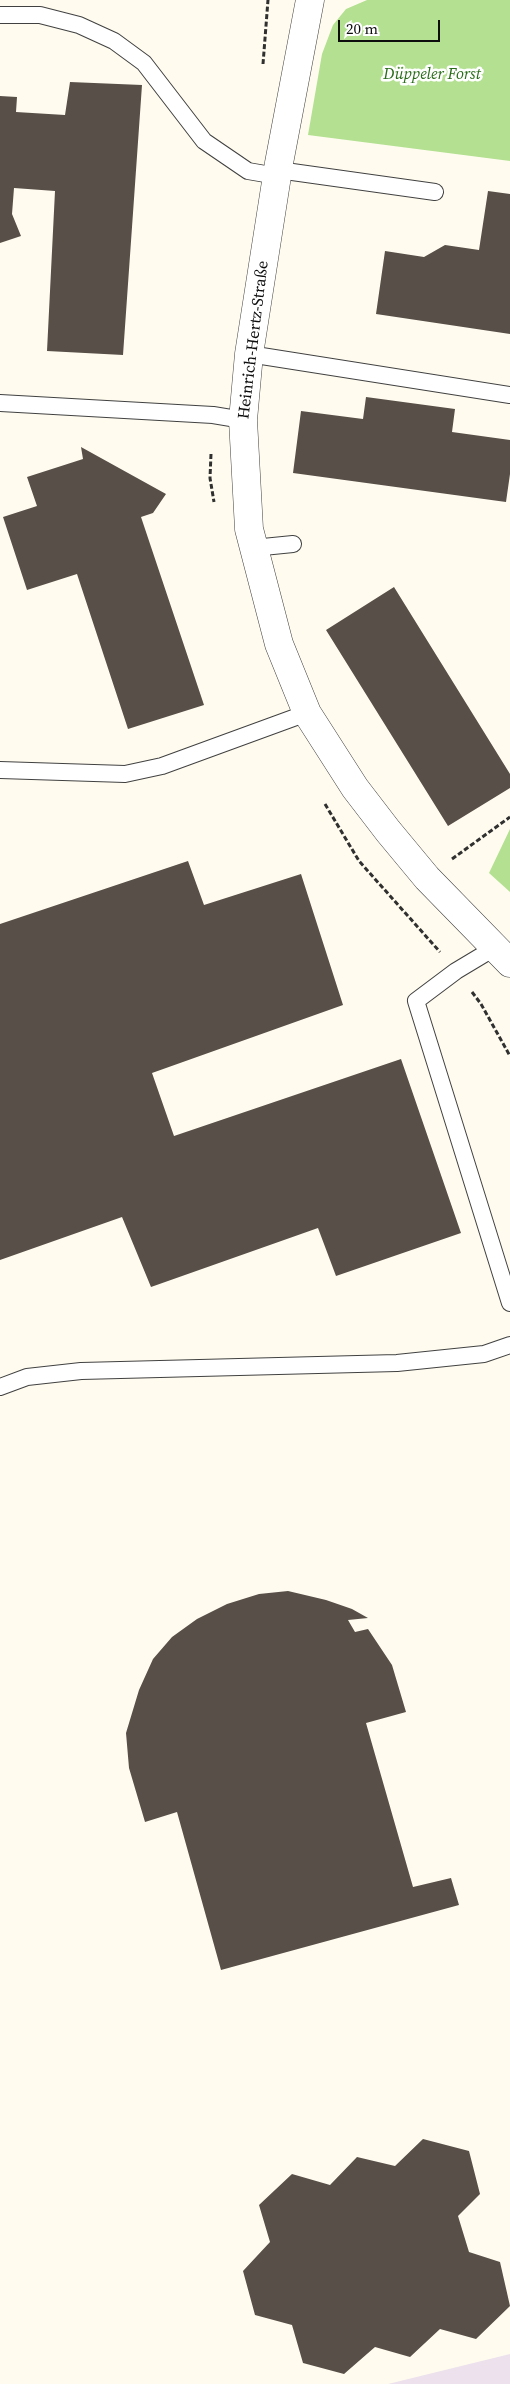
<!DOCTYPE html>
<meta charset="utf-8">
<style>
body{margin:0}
#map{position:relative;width:510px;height:2384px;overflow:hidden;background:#fffcef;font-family:"Source Serif 4",serif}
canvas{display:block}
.scale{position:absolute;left:338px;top:20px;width:102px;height:22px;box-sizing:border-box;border:2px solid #0e0e0e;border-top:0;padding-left:6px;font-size:15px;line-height:18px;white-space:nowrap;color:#0e0e0e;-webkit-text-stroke:4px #fff;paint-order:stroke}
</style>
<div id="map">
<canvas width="510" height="2384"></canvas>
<div class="scale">20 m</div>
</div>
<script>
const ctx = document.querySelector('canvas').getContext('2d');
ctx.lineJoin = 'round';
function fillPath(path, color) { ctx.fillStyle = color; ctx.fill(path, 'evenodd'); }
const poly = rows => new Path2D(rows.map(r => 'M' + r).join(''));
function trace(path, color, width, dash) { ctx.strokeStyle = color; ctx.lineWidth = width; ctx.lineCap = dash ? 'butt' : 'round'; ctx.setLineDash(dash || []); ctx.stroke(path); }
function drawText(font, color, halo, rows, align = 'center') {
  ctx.font = font + ' "Source Serif 4",serif'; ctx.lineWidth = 5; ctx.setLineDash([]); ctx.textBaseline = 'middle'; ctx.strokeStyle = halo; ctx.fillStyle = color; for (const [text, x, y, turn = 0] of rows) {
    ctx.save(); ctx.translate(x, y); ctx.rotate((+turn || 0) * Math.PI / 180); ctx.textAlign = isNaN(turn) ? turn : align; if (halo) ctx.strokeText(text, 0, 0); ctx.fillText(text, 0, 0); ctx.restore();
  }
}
const industrial = poly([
 [510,2354,510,2384,388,2384]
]);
const forest = poly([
 [367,0,510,0,510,161,308,135,322,54,333,25,346,9],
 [510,829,510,892,489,873]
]);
const building = poly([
 [70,82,142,85,123,355,47,351,55,191,14,188,12,214,21,236,0,243,0,96,17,97,16,112,65,115],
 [488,191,510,194,510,334,376,314,385,251,424,257,445,245,479,250],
 [366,397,455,409,452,432,510,440,510,474,506,502,293,473,301,411,363,419],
 [81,447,166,494,153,513,141,517,204,705,128,729,77,574,27,590,3,517,37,506,27,477,83,459],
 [394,587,510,774,510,788,448,826,326,630],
 [188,861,204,905,301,874,343,1005,152,1073,174,1136,401,1059,461,1233,336,1276,318,1228,151,1287,122,1217,0,1260,0,924],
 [288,1591,326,1600,352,1609,368,1618,348,1620,355,1632,368,1629,392,1665,406,1712,366,1723,413,1887,451,1878,459,1905,221,1970,177,1812,145,1822,129,1768,126,1733,139,1690,153,1659,172,1637,197,1619,227,1604,259,1594],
 [423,2139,469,2151,480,2194,458,2216,469,2252,500,2262,510,2306,476,2339,440,2329,410,2357,375,2347,344,2374,303,2363,292,2325,255,2315,243,2271,270,2242,259,2205,292,2174,330,2185,357,2157,395,2166]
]);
const path = poly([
 [263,64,268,0],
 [211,454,210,478,214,502],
 [325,804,359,861,440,952],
 [452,859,510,817],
 [472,992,481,1004,510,1056]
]);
const service = poly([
 [0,15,40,15,79,25,114,41,144,63,204,141,248,171,277,176],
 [278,170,435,192],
 [249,354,510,395],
 [0,403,213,415,243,420],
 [253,548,293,544],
 [0,770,125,774,162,766,307,713],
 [496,947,456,971,416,1001,510,1303],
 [0,1387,27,1377,81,1371,397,1363,484,1354,510,1345]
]);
const tertiary = poly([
 [310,0,279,163,249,354,243,420,249,529,279,644,307,713,355,788,388,831,427,878,510,963]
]);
const parkNames = [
 ["Düppeler Forst",432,75]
];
const streetNames = [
 ["Heinrich-Hertz-Straße",254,340,-83]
];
fillPath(industrial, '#ece1ed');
fillPath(forest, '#b4e092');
fillPath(building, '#584f49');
trace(service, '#414141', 18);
trace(tertiary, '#414141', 29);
trace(path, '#303030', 3, [5, 2.5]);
trace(service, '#fff', 16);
trace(tertiary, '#fff', 28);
drawText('italic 16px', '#286c18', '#fff', parkNames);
drawText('16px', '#0e0e0e', '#fff', streetNames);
</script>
